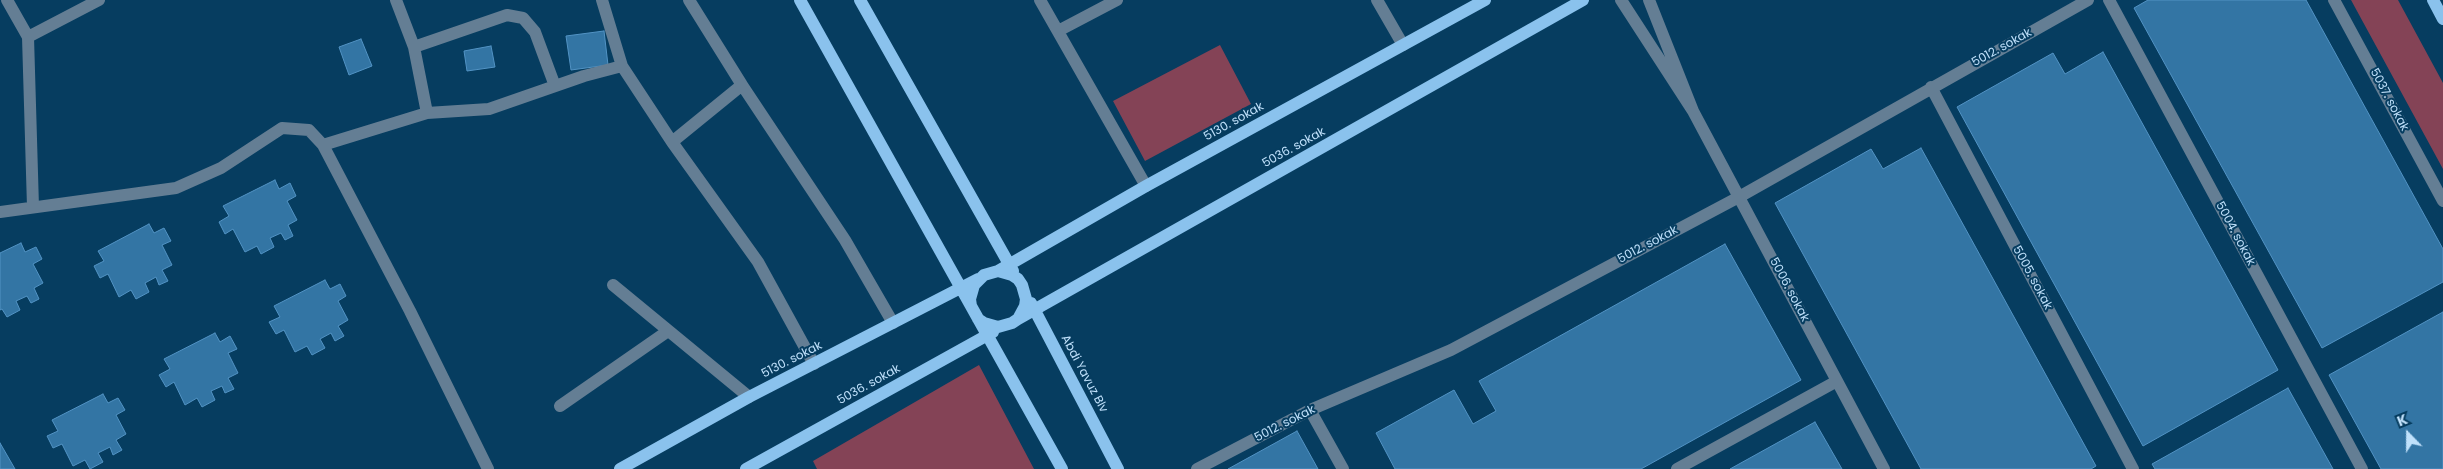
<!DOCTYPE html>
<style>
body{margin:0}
#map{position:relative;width:2443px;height:469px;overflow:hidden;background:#063d60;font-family:Poppins,sans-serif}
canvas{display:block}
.north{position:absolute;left:2383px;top:409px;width:50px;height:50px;-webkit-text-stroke:4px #063d60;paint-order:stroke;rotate:338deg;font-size:14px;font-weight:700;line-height:20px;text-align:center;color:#c0e1fb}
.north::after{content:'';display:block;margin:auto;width:18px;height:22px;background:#c0e1fb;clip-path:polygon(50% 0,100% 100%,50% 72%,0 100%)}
</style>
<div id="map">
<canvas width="2443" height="469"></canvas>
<div class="north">K</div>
</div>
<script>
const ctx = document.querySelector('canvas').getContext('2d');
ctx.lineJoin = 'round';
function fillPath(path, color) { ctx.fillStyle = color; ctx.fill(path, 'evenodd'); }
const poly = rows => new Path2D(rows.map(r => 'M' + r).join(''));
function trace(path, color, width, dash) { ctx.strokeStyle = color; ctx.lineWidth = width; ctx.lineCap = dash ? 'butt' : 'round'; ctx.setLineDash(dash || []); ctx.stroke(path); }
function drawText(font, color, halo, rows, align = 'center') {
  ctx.font = font + ' Poppins,sans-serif'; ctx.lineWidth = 4; ctx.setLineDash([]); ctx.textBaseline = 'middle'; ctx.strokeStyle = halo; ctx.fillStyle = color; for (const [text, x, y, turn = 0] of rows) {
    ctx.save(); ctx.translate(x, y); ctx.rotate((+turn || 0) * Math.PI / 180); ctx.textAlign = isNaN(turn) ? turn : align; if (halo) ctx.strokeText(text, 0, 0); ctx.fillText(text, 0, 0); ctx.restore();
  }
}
const green = poly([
 [2351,0,2398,0,2443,83,2443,169],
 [1220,45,1251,104,1145,161,1113,101],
 [979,365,1034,469,817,469,813,461]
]);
const building = poly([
 [2148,0,2306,0,2443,249,2443,282,2322,348,2134,8,2148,0],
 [604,31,608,65,571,70,566,36,604,31],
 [361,39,372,66,349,75,339,47,361,39],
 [491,46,495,67,467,71,464,51,491,46],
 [2103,52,2278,370,2143,446,1957,107,2053,53,2065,74,2103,52],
 [1921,148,2096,466,2091,469,1921,469,1775,203,1871,149,1883,169,1921,148],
 [275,180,279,189,290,183,296,196,287,201,297,220,288,225,293,236,285,240,281,233,270,238,274,247,261,254,257,246,245,252,233,229,225,234,219,222,229,216,223,206,275,180],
 [149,224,154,233,164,228,171,241,162,245,172,265,162,270,168,281,159,285,156,277,145,283,149,292,136,299,131,290,119,297,108,274,100,278,94,266,104,261,98,251,149,224],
 [21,243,25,252,36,247,42,259,33,264,43,283,34,288,39,299,31,303,27,296,16,301,20,310,7,317,2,309,0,310,0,253,21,243],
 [1725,244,1801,380,1641,469,1395,469,1376,433,1454,390,1473,424,1496,411,1479,381,1725,244],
 [325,280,330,289,340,284,346,296,338,301,348,320,338,326,344,336,335,341,331,333,320,339,325,348,312,355,307,346,295,352,284,330,276,334,269,322,280,317,274,306,325,280],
 [2443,312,2443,469,2381,469,2329,375,2443,312],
 [215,333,220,342,230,336,237,349,228,353,238,373,228,378,234,389,225,393,222,386,211,391,215,400,202,407,197,398,185,405,174,382,166,387,159,375,170,369,164,359,215,333],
 [2288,388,2333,469,2155,469,2152,464,2288,388],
 [103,394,108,403,118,398,125,410,116,415,126,434,116,440,122,450,113,455,110,447,98,453,103,462,90,469,85,460,73,466,62,444,53,448,47,436,58,431,52,420,103,394],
 [1815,422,1842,469,1730,469,1815,422],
 [1297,431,1318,469,1228,469,1297,431],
 [0,443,15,469,0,469,0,443]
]);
const minor = poly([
 [7,0,28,37],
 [396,0,414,47,427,113],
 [602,0,622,66,672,142,758,262,814,364],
 [689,0,742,85,845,240,893,323],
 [1040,0,1146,186],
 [1377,0,1403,45],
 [1621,0,1693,111,1649,0],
 [2109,0,2362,469],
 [2334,0,2443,201],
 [1058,31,1117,0],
 [414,47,507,15,523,18,535,32,555,86],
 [1931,87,2133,469],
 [1693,111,1884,469],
 [672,142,742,85],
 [323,145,427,113,489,109,584,76,622,66],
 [33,207,28,37,99,0],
 [0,212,176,188,221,168,282,128,309,130,323,145,410,311,488,469],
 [613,285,749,397],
 [560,406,668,331],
 [1310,410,1343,469],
 [1197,469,1310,410,1451,350,1739,197,2088,0],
 [1677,469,1837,381]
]);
const major = poly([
 [800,0,971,306],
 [860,0,1013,271],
 [2433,0,2443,19],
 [998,271,1146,186,1485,0],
 [1031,303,1118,469],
 [978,319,984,323,998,327,1012,323,1018,319,1025,306,1026,299,1022,285,1018,279,1012,275,998,271,984,275,974,285,970,299,971,306,1062,469],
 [1018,319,1583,0],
 [620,469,749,397,978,279],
 [746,469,993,332]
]);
const streetNames = [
 ["5012. sokak",2002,48,-29],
 ["5037. sokak",2389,100,62],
 ["5130. sokak",1234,122,-29],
 ["5036. sokak",1294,148,-29],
 ["5004. sokak",2235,234,62],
 ["5012. sokak",1648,245,-28],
 ["5005. sokak",2032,278,62],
 ["5006. sokak",1789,290,62],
 ["5130. sokak",792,360,-27],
 ["Abdi Yavuz Blv",1084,374,62],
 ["5036. sokak",869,385,-29],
 ["5012. sokak",1285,424,-27]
];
fillPath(green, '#844356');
fillPath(building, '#3375a4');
trace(building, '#5293c4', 1);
trace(minor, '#647e94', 12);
trace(major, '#8ac2ed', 12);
drawText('12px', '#c0e1fb', '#063d60', streetNames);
</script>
